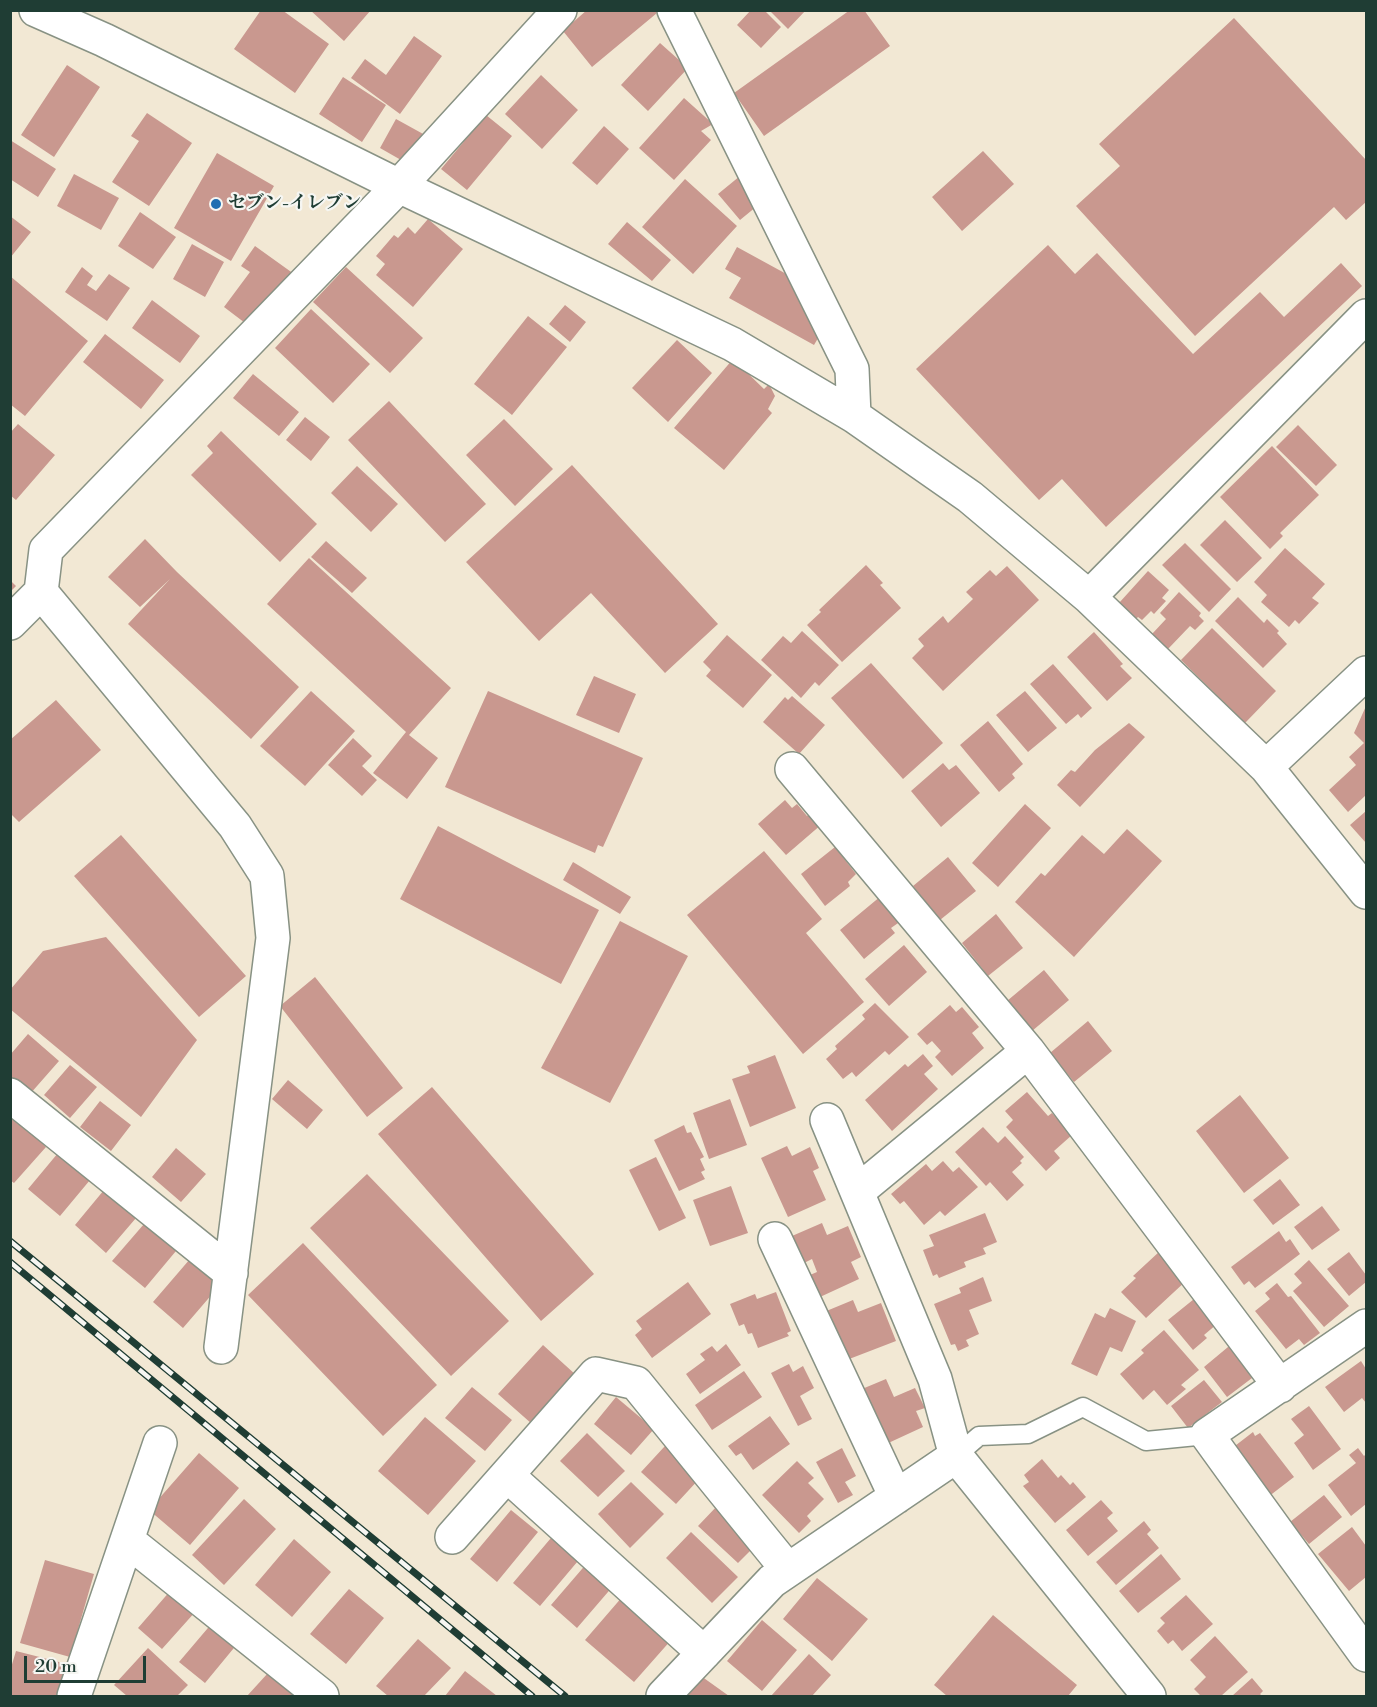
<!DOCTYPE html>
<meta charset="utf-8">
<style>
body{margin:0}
#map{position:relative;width:1377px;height:1707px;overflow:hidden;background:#f2e8d4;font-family:"Libre Bodoni",serif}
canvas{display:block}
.frame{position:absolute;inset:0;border:12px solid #1f3d34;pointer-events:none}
.scale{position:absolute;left:24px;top:1656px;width:122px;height:27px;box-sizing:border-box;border:3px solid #1f3d34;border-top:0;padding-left:8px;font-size:18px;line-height:21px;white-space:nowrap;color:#1f3d34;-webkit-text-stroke:4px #f6f6f2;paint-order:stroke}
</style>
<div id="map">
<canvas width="1377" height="1707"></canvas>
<div class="frame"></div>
<div class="scale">20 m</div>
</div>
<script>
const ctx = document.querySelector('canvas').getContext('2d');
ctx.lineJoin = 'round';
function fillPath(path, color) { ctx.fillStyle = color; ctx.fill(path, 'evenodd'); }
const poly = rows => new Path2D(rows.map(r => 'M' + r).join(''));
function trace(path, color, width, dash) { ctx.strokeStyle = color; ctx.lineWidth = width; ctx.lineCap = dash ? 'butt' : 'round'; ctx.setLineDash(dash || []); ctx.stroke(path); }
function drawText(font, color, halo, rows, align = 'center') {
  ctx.font = font + ' "Libre Bodoni","Noto Serif JP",serif'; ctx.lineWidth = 4.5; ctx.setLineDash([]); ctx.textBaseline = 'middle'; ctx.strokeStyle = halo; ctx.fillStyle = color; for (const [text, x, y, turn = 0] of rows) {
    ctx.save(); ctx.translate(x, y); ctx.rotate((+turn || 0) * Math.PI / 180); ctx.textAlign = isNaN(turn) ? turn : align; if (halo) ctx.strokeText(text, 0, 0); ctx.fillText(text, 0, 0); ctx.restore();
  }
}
const building = poly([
 [261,10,282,10,329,44,295,93,234,49],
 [310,10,371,10,344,41],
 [587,10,655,10,657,13,592,67,563,31],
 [751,10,764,10,781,27,761,48,737,25],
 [769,10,806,10,788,29],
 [850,10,864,10,890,46,764,136,734,93],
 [1234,18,1366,160,1366,202,1346,220,1334,207,1195,336,1076,206,1120,166,1099,144],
 [414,36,442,56,400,114,351,78,365,59,386,75],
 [660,43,688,68,648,111,621,85],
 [67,65,100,87,54,157,21,135],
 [541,75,578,110,542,149,505,114],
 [343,77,386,105,362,142,319,114],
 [684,98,713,124,701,131,711,140,674,180,639,148],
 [147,113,192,143,149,206,112,182,139,141,131,136],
 [486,115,512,136,467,190,441,169],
 [396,119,425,135,408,164,380,148],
 [604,126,629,149,597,185,572,163],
 [10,140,56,169,38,197,10,179],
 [983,151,1014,184,962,231,932,197],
 [217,153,274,186,231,261,174,228],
 [74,174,119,198,101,230,57,206],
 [740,176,762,202,740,220,718,194],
 [685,179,737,226,693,274,642,227],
 [140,212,176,237,153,269,118,246],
 [10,216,31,232,10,258],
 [428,219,463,249,413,307,376,275,385,264,376,256,394,235,398,238,408,227,415,234],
 [627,222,671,260,652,281,608,244],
 [192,244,224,262,205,297,173,279],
 [1048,245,1075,274,1097,253,1193,354,1260,292,1284,317,1341,263,1362,286,1106,527,1062,479,1039,500,916,369],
 [255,246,294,274,280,294,275,290,249,326,224,307,250,272,241,266],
 [737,247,801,282,824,328,814,345,729,298,741,278,725,269],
 [82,267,93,276,87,285,96,291,109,274,130,288,107,321,65,292],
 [346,267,423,338,390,373,313,302],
 [10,276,88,341,25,416,10,404],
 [152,300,200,336,180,363,132,328],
 [565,305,586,322,570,342,549,324],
 [311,309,370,364,333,403,275,348],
 [528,316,567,347,512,415,474,384],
 [105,334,164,380,141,409,83,362],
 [677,340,712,373,668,422,632,388],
 [733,359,764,389,769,384,775,396,768,409,772,413,724,470,674,428],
 [253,374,299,412,279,436,233,398],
 [389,401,486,504,445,542,348,440],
 [305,417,330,437,311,461,286,440],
 [504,419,553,469,515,506,466,455],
 [18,424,55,455,16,500,10,495,10,433],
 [1298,425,1337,465,1316,486,1276,447],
 [221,431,317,524,280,562,191,475,213,453,207,446],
 [1272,446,1319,495,1280,533,1283,536,1270,549,1220,497],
 [572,465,718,624,665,673,591,593,539,641,466,562],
 [357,466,398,504,371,532,331,493],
 [1225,520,1262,558,1237,582,1200,545],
 [145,539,177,572,299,687,251,739,128,624,170,579,140,607,108,577],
 [326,541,367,578,352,593,311,557],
 [1185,543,1231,589,1209,612,1162,565],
 [1285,548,1325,584,1312,598,1319,603,1299,624,1295,620,1289,627,1261,602,1267,595,1254,582],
 [309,558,451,688,409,735,438,758,407,799,373,773,406,732,267,604],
 [866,565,883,583,880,585,901,608,842,662,807,625,821,612,819,610],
 [1007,566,1039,600,943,691,912,658,924,646,918,639,943,616,948,623,973,599,966,592,990,570,996,576],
 [1148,571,1169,590,1162,598,1166,601,1154,614,1151,611,1142,620,1138,617,1136,619,1119,603],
 [10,580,16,586,10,592],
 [1179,592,1201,613,1199,616,1204,621,1195,630,1190,626,1168,649,1152,634,1166,619,1160,613],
 [1238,597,1264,623,1267,619,1279,631,1277,633,1287,644,1263,668,1215,621],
 [1212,628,1276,691,1245,723,1181,660],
 [802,631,839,665,819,686,815,682,801,698,761,660,783,636,791,643],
 [1094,632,1123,664,1120,666,1132,678,1107,701,1067,657],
 [727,635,772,675,743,708,706,676,711,670,703,662],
 [871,663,943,743,903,779,831,698],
 [1053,664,1092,708,1081,718,1078,714,1066,724,1030,684],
 [594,676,636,694,619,733,576,715],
 [311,691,355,731,305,786,260,746],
 [488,691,643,758,603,847,598,845,595,853,445,787],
 [1025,691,1057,728,1028,752,996,715],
 [792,696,825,725,799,754,763,722,785,697,788,700],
 [56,700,101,750,19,822,10,813,10,740],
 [1366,706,1366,795,1348,812,1329,790,1356,765,1349,757,1364,743,1354,733],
 [988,721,1023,764,1012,774,1015,778,999,792,960,745],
 [1129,723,1145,737,1080,807,1057,785,1071,770,1075,772,1095,750],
 [353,738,372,756,362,766,377,780,362,796,328,765],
 [943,763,949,770,956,765,980,793,941,827,911,791],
 [785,800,792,808,797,804,807,816,812,812,822,824,786,855,758,824],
 [1025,804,1051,828,998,887,972,863],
 [1366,811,1366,843,1350,825],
 [438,826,599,910,561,984,400,899],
 [1127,829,1162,861,1074,957,1015,902,1041,873,1045,876,1082,835,1104,854],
 [121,835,246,976,199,1017,74,876],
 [835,847,856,874,848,882,850,886,825,906,801,874],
 [764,851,822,919,806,933,864,1002,803,1054,687,915],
 [948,857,976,891,940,920,913,886],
 [573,862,631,897,620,914,563,880],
 [881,896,901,921,891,928,895,933,864,959,840,930],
 [996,914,1023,948,988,976,962,943],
 [620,921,688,956,610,1103,541,1068],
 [106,937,197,1040,141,1117,10,1009,10,990,43,951],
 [904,945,927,972,889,1006,865,979],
 [1044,970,1069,1000,1032,1031,1007,1001],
 [315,977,403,1088,367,1117,280,1006],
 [875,1003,909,1037,889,1055,885,1051,856,1077,852,1072,843,1079,826,1059,837,1049,835,1046,865,1019,862,1015],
 [950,1005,956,1012,962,1007,979,1027,972,1033,984,1048,952,1076,935,1057,941,1051,932,1041,927,1045,917,1034],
 [1088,1021,1112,1051,1074,1082,1050,1053],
 [28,1034,59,1061,30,1094,10,1077,10,1055],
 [923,1054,933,1066,924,1074,938,1089,892,1131,865,1100,905,1064,908,1067],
 [775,1055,796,1108,750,1127,732,1079,750,1073,747,1066],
 [70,1065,97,1087,70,1118,44,1095],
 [288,1080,323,1110,307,1129,272,1099],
 [432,1087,594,1274,541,1321,378,1134],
 [1027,1092,1048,1116,1052,1113,1072,1135,1054,1151,1060,1158,1046,1171,1006,1127,1013,1120,1005,1111],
 [1240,1095,1289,1158,1244,1193,1196,1131],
 [730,1099,747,1145,709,1159,693,1113],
 [100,1101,131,1125,111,1151,80,1127],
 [13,1116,46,1147,14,1183,10,1180,10,1119],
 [684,1125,687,1133,691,1132,704,1157,700,1159,705,1170,701,1172,705,1179,679,1191,654,1140],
 [983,1127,998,1143,1005,1136,1024,1157,1020,1161,1022,1163,1012,1172,1024,1185,1007,1201,990,1182,986,1186,955,1152],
 [787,1146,792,1156,810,1147,819,1168,813,1171,826,1200,788,1217,761,1158],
 [176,1148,206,1174,181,1202,152,1177],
 [58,1153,90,1180,60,1216,28,1189],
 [656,1157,686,1218,659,1231,629,1170],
 [943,1161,953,1172,959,1167,978,1187,945,1216,940,1211,924,1225,904,1201,900,1204,891,1194,926,1164,932,1171],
 [367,1174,509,1321,451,1376,310,1228],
 [1280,1179,1300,1205,1273,1225,1253,1200],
 [731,1186,748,1233,710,1246,693,1200],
 [104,1190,136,1218,106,1253,75,1225],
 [1322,1206,1340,1230,1312,1250,1294,1227],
 [985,1213,997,1242,983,1248,986,1254,964,1262,966,1267,939,1278,937,1274,933,1276,923,1250,934,1246,929,1235],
 [822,1223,827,1235,848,1226,861,1257,851,1262,859,1279,820,1297,810,1275,817,1272,812,1259,804,1263,792,1236],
 [144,1224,176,1251,145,1288,112,1261],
 [1279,1231,1286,1242,1290,1239,1300,1254,1255,1288,1249,1281,1244,1285,1231,1267],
 [303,1243,437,1385,383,1436,248,1295],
 [1160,1251,1187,1280,1146,1318,1121,1292,1136,1278,1133,1276],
 [1349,1252,1366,1275,1366,1282,1349,1296,1327,1269],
 [190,1259,220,1285,183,1328,153,1302],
 [1309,1260,1349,1306,1324,1327,1293,1291,1302,1283,1294,1274],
 [983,1277,992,1301,969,1310,979,1334,966,1340,969,1346,958,1351,955,1344,951,1345,934,1304,961,1293,959,1288],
 [688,1282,711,1314,652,1358,635,1335,642,1329,636,1321],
 [1277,1283,1288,1297,1291,1296,1320,1333,1304,1345,1299,1339,1286,1349,1255,1311,1270,1299,1265,1293],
 [776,1292,791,1331,787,1333,789,1336,758,1348,752,1333,748,1334,744,1324,739,1326,730,1304,755,1294,757,1299],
 [1199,1295,1217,1324,1204,1335,1207,1338,1193,1350,1168,1320],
 [853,1300,858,1312,881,1303,896,1341,844,1361,824,1312],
 [1110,1308,1136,1321,1122,1352,1110,1347,1097,1376,1071,1364,1095,1313,1105,1318],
 [1164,1330,1199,1370,1181,1385,1186,1389,1167,1405,1154,1390,1143,1400,1120,1374,1144,1353,1141,1350],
 [1234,1342,1256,1375,1227,1397,1204,1367],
 [726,1344,741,1365,700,1394,686,1374,705,1360,700,1354,712,1346,717,1352],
 [543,1345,576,1375,532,1424,498,1394],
 [1361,1361,1366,1369,1366,1403,1362,1398,1344,1412,1325,1387],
 [789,1364,793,1372,803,1366,814,1388,800,1396,812,1419,798,1426,771,1373],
 [744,1371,762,1397,712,1430,695,1405],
 [886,1379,894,1397,915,1388,925,1408,916,1411,923,1427,884,1445,862,1389],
 [1204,1380,1222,1402,1188,1428,1171,1406],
 [472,1387,512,1420,485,1451,445,1418],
 [616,1397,654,1429,631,1455,594,1424],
 [1309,1406,1341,1449,1313,1470,1294,1443,1304,1435,1291,1419],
 [770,1416,790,1444,753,1470,741,1453,736,1456,728,1446],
 [425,1417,476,1461,428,1515,378,1471],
 [1253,1432,1255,1436,1260,1433,1294,1477,1268,1497,1231,1449],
 [587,1433,625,1471,598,1497,560,1461],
 [665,1446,700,1478,676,1504,641,1472],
 [842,1448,856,1476,845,1482,853,1495,838,1503,816,1462],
 [1358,1448,1364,1456,1366,1454,1366,1504,1351,1516,1328,1485,1356,1463,1349,1455],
 [199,1453,239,1488,190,1545,149,1510],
 [1042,1459,1058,1478,1061,1475,1070,1485,1073,1482,1086,1497,1055,1523,1023,1486,1029,1482,1024,1475],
 [797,1461,814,1478,808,1483,824,1499,807,1516,811,1521,799,1533,762,1495],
 [631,1482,664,1514,630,1548,598,1514],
 [1324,1495,1342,1517,1309,1544,1290,1522],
 [244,1499,276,1529,224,1585,192,1555],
 [1101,1500,1113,1513,1107,1518,1118,1531,1088,1556,1066,1530],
 [718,1505,758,1543,738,1563,698,1526],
 [511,1510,538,1532,497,1582,470,1559],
 [1144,1521,1151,1530,1147,1534,1159,1548,1116,1585,1096,1562],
 [1352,1527,1366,1546,1366,1577,1349,1591,1318,1554],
 [556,1532,583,1555,540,1606,513,1583],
 [691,1532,738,1577,712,1603,666,1558],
 [294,1539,331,1572,292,1617,255,1585],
 [1161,1554,1181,1579,1138,1613,1119,1591],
 [45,1560,94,1574,70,1657,20,1643],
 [588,1562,614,1585,577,1628,551,1605],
 [817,1578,868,1619,832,1661,783,1619],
 [349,1589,384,1618,346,1664,310,1634],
 [171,1590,196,1611,162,1649,138,1628],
 [1186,1595,1213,1624,1182,1651,1173,1640,1168,1644,1157,1631,1165,1623,1160,1618],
 [623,1596,672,1639,634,1682,585,1640],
 [993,1615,1077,1685,1068,1696,947,1696,934,1685],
 [762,1620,797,1650,762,1691,727,1661],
 [213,1622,238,1643,205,1683,179,1662],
 [1215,1636,1248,1672,1221,1696,1201,1696,1194,1689,1206,1677,1190,1660],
 [418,1639,451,1668,424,1696,388,1696,376,1686],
 [148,1648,188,1685,177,1696,127,1696,114,1685],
 [16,1651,67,1664,59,1696,10,1696,10,1671],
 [809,1654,831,1675,812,1696,771,1696],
 [465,1671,497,1696,445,1696],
 [268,1673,294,1696,247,1696],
 [701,1676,729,1696,686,1696],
 [1252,1678,1263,1691,1260,1694,1262,1696,1232,1696]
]);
const lane = poly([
 [956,1456,979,1436,1028,1434,1083,1407,1146,1441,1207,1435]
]);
const street = poly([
 [36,10,104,40,399,186,732,344,854,416,970,497,1089,597,1266,767,1366,892],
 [674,10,852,369,854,416],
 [41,592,235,826,267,876,273,938,221,1347],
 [1089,597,1366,316],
 [10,623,41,592,46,550,399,186,560,10],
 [1266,767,1366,673],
 [792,769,1028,1051,1280,1386],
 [10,1095,231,1273],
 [827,1120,935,1379,956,1456,1149,1696],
 [857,1192,1028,1051],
 [775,1239,896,1497],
 [1366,1326,1207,1435,1366,1655],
 [508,1476,704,1653],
 [452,1537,596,1374,636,1383,788,1570],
 [127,1540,322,1696],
 [74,1696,160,1443],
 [663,1696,772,1581,956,1456]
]);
const rail = poly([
 [10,1241,565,1696],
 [10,1262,532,1696]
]);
const markers = [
 [216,204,6,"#1f6fb2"]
];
const poiNames = [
 ["セブン-イレブン",228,204]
];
fillPath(building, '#c9988f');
trace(lane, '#889284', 21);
trace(street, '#889284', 36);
trace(lane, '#fff', 18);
trace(street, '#fff', 33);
trace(rail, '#1f3d34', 7);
trace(rail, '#f6f6f2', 4.5, [14]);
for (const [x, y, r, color] of markers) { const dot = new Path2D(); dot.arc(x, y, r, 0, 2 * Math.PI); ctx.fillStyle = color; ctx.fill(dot); trace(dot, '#f6f6f2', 2); }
drawText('bold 18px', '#1f3d34', '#f6f6f2', poiNames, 'left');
</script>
